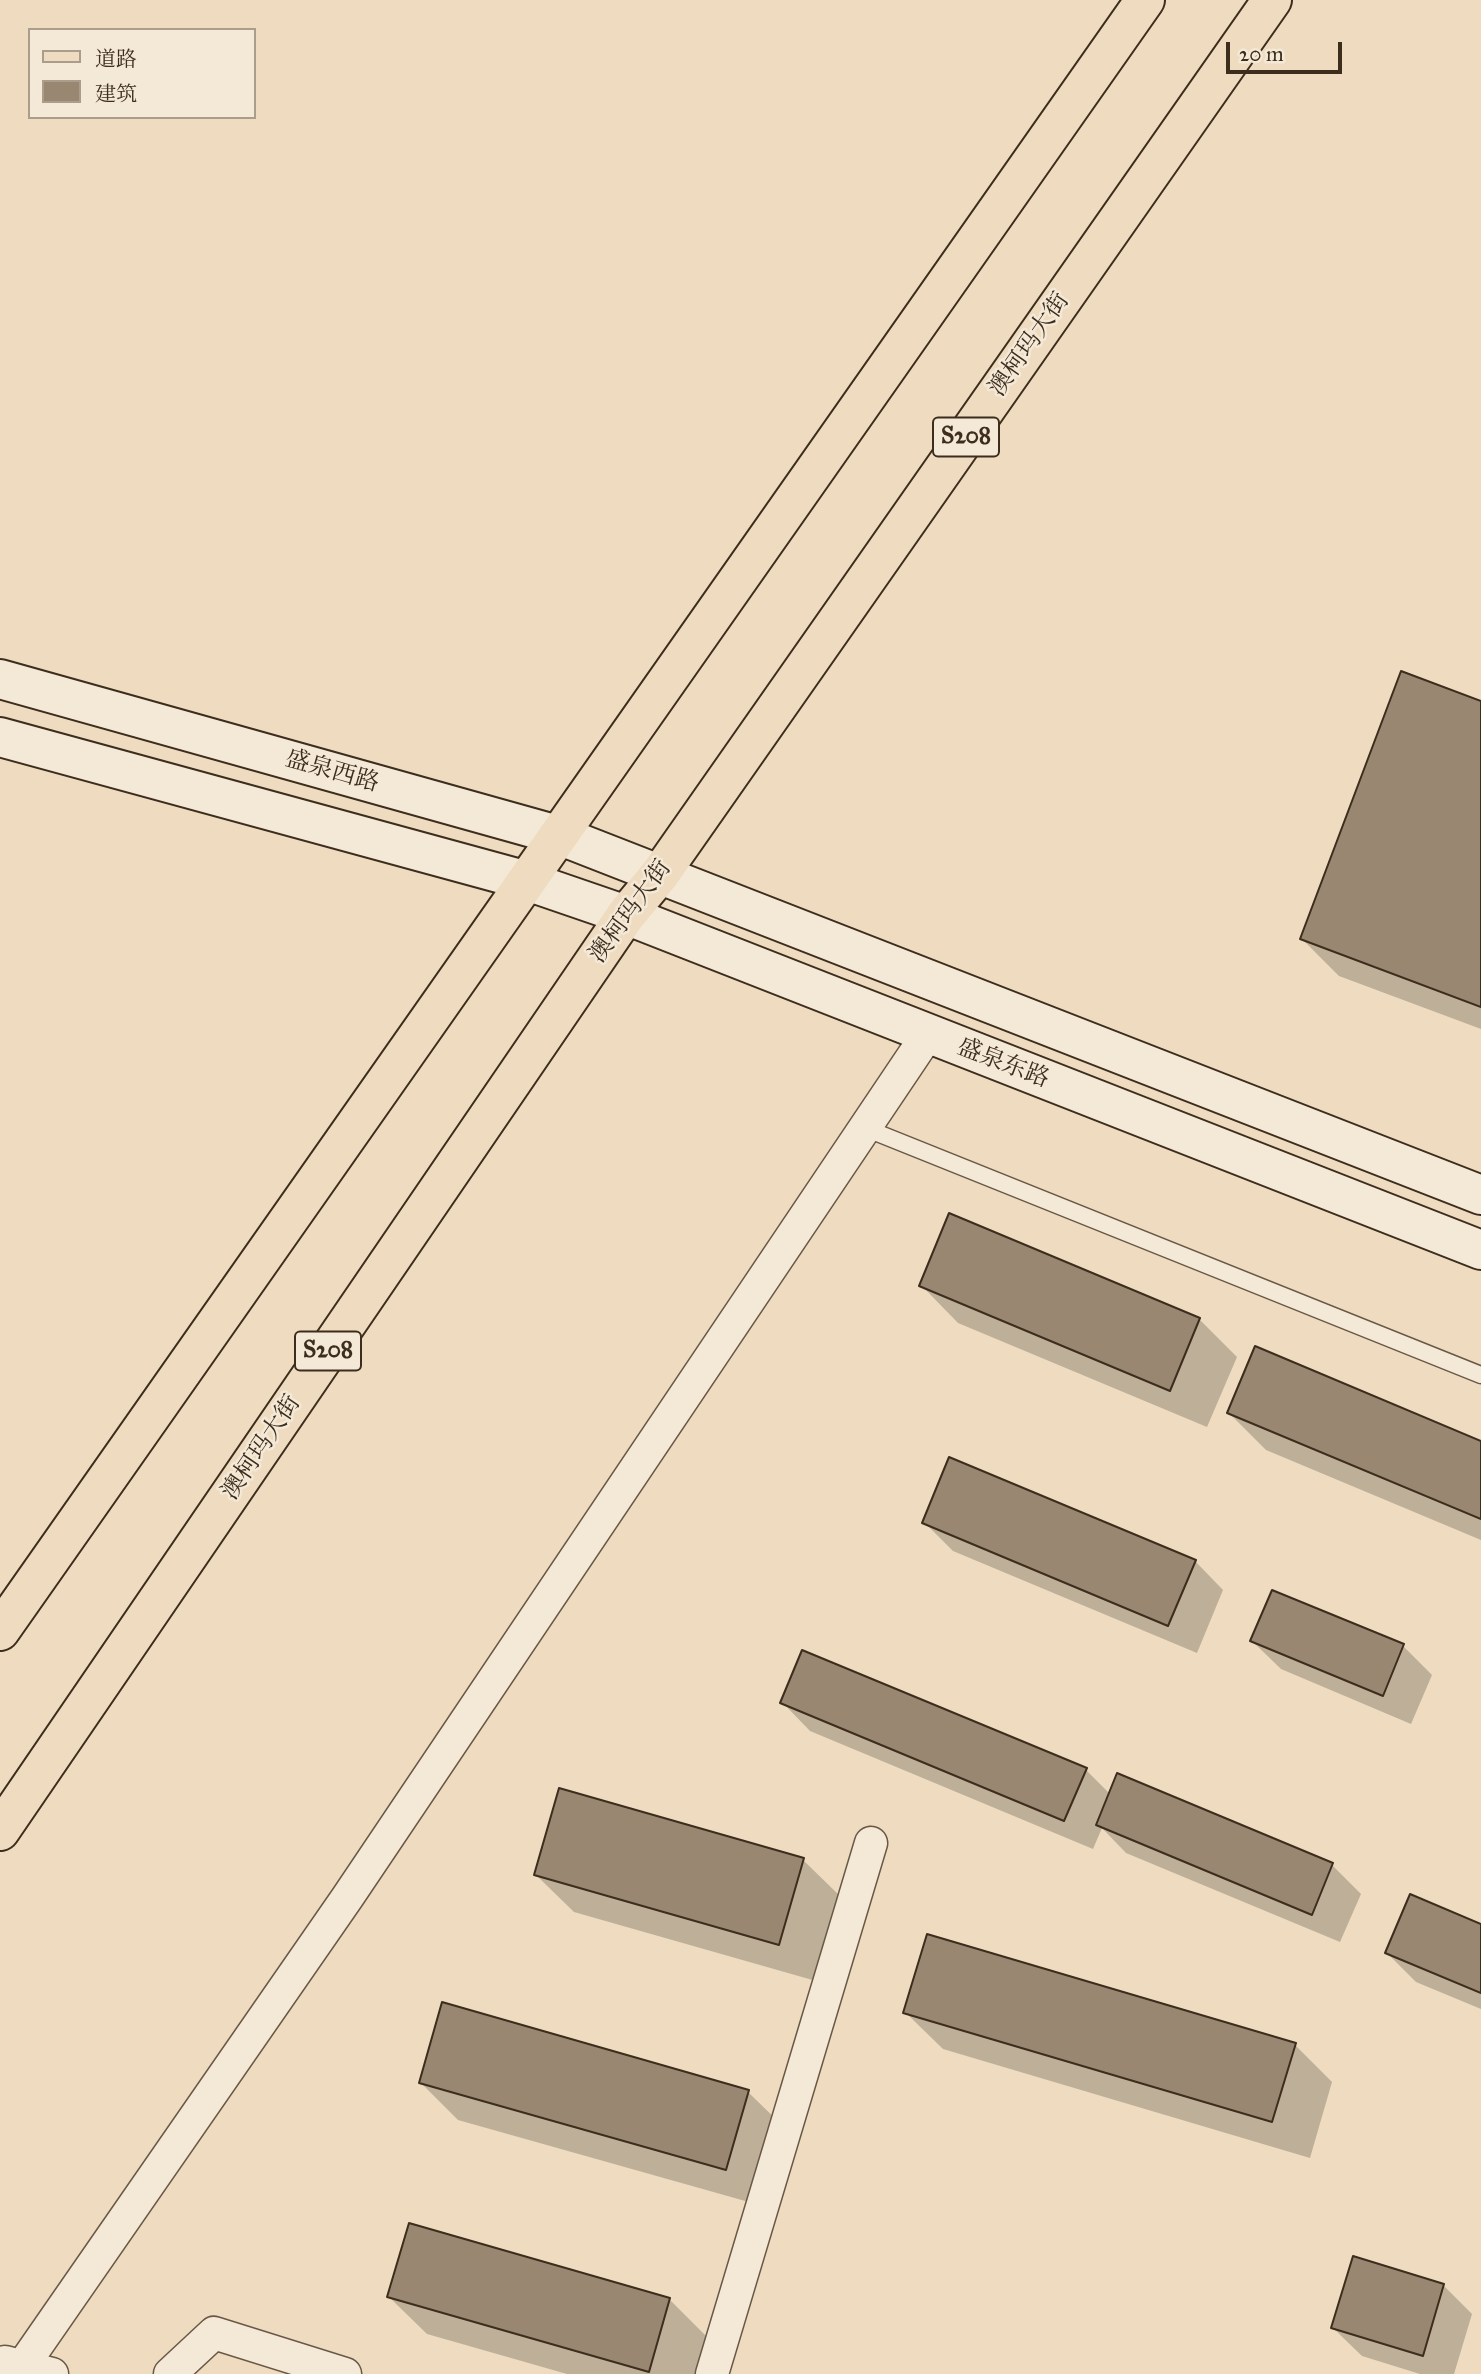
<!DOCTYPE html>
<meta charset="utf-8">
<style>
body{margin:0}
#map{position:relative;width:1481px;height:2374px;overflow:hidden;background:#eedbc0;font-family:"IM FELL Great Primer","Noto Serif SC",serif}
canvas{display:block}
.legend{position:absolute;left:28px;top:28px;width:228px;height:91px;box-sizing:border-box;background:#f4e8d6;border:2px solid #ab9d8c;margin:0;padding:9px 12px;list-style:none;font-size:21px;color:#3d2d1d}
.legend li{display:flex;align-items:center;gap:14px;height:35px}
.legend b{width:35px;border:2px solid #ab9d8c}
.scale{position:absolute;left:1226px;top:42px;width:116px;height:32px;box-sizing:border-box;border:4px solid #3d2d1d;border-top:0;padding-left:9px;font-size:21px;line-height:24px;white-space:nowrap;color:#3d2d1d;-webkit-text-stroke:5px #f4e8d6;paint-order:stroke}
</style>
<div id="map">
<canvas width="1481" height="2374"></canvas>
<ul class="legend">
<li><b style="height:9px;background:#eedbc0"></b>道路</li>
<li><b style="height:19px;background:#998772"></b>建筑</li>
</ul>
<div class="scale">20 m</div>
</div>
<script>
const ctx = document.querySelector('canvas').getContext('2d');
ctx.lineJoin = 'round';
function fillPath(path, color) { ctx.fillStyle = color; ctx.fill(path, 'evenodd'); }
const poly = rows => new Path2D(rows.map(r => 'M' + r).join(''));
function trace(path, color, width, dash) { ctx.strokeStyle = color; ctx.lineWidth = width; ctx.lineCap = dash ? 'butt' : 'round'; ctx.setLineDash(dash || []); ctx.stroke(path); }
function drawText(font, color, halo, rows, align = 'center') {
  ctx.font = font + ' "IM FELL Great Primer","Noto Serif SC",serif'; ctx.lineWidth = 5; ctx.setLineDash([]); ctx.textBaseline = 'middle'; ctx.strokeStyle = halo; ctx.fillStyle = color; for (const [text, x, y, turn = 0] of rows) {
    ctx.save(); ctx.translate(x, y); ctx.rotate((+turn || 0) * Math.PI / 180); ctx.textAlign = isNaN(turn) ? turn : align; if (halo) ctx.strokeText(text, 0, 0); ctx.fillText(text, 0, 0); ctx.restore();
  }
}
const shadow = poly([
 [1481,703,1481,1029,1339,976,1302,939],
 [921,1285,1199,1319,1237,1357,1207,1427,958,1323],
 [1229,1413,1481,1443,1481,1540,1266,1450],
 [924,1522,1195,1561,1223,1590,1197,1653,953,1551],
 [1252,1641,1403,1646,1432,1675,1411,1724,1281,1669],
 [782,1702,1086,1770,1110,1794,1118,1775,1332,1865,1361,1894,1340,1942,1126,1853,1102,1828,1093,1849,810,1731],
 [803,1860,841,1897,816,1981,574,1912,536,1875],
 [1481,1925,1481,2009,1416,1982,1387,1953],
 [905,2012,1295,2045,1332,2082,1310,2158,943,2049],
 [421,2083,748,2092,786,2129,763,2206,458,2120],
 [1443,2285,1472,2314,1454,2374,1420,2374,1362,2356,1333,2328],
 [389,2297,669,2299,707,2337,696,2374,567,2374,427,2334]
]);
const building = poly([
 [1401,671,1481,701,1481,1007,1300,939,1401,671],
 [949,1213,1200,1318,1170,1391,919,1286,949,1213],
 [1255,1346,1481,1441,1481,1519,1227,1413,1255,1346],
 [949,1457,1196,1560,1168,1626,922,1523,949,1457],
 [1272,1590,1404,1644,1383,1696,1250,1641,1272,1590],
 [802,1650,1087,1768,1064,1821,780,1703,802,1650],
 [1117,1773,1333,1863,1312,1915,1096,1825,1117,1773],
 [559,1788,804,1858,779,1945,534,1875,559,1788],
 [1410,1894,1481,1924,1481,1993,1385,1953,1410,1894],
 [927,1934,1296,2043,1272,2122,903,2013,927,1934],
 [442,2002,749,2090,726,2170,419,2083,442,2002],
 [409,2223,670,2298,649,2372,387,2297,409,2223],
 [1353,2256,1444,2284,1423,2356,1331,2328,1353,2256]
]);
const lane = poly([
 [865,1128,1481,1375]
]);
const street = poly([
 [5,2362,52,2374],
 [17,2374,347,1898,928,1034],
 [170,2374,214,2333,345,2374],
 [712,2374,871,1843]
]);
const secondary = poly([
 [0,679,561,836,1481,1195],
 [0,737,524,880,626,915,1481,1250]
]);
const primary = poly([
 [0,1631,1145,0],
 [0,1831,626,915,660,874,1272,0]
]);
const shields = [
 [966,437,66],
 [328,1351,66]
];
const shieldNames = [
 ["S208",966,437],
 ["S208",328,1351]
];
const streetNames = [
 ["澳柯玛大街",1030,345,-55],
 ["盛泉西路",332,772,16],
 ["澳柯玛大街",631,912,-54],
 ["盛泉东路",1003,1064,21],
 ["澳柯玛大街",262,1448,-56]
];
fillPath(shadow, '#0003');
fillPath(building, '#998772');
trace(building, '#3d2d1d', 2);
trace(lane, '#695846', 19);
trace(street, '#695846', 35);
trace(secondary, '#3d2d1d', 42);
trace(primary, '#3d2d1d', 42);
trace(lane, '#f4e8d6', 16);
trace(street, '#f4e8d6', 32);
trace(secondary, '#f4e8d6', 38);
trace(primary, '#eedbc0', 38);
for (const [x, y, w] of shields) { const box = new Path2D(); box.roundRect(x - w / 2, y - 19.5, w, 39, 5); ctx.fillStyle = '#f4e8d6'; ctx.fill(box); trace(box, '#3d2d1d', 2); }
drawText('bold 23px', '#3d2d1d', null, shieldNames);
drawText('24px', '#3d2d1d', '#f4e8d6', streetNames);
</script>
